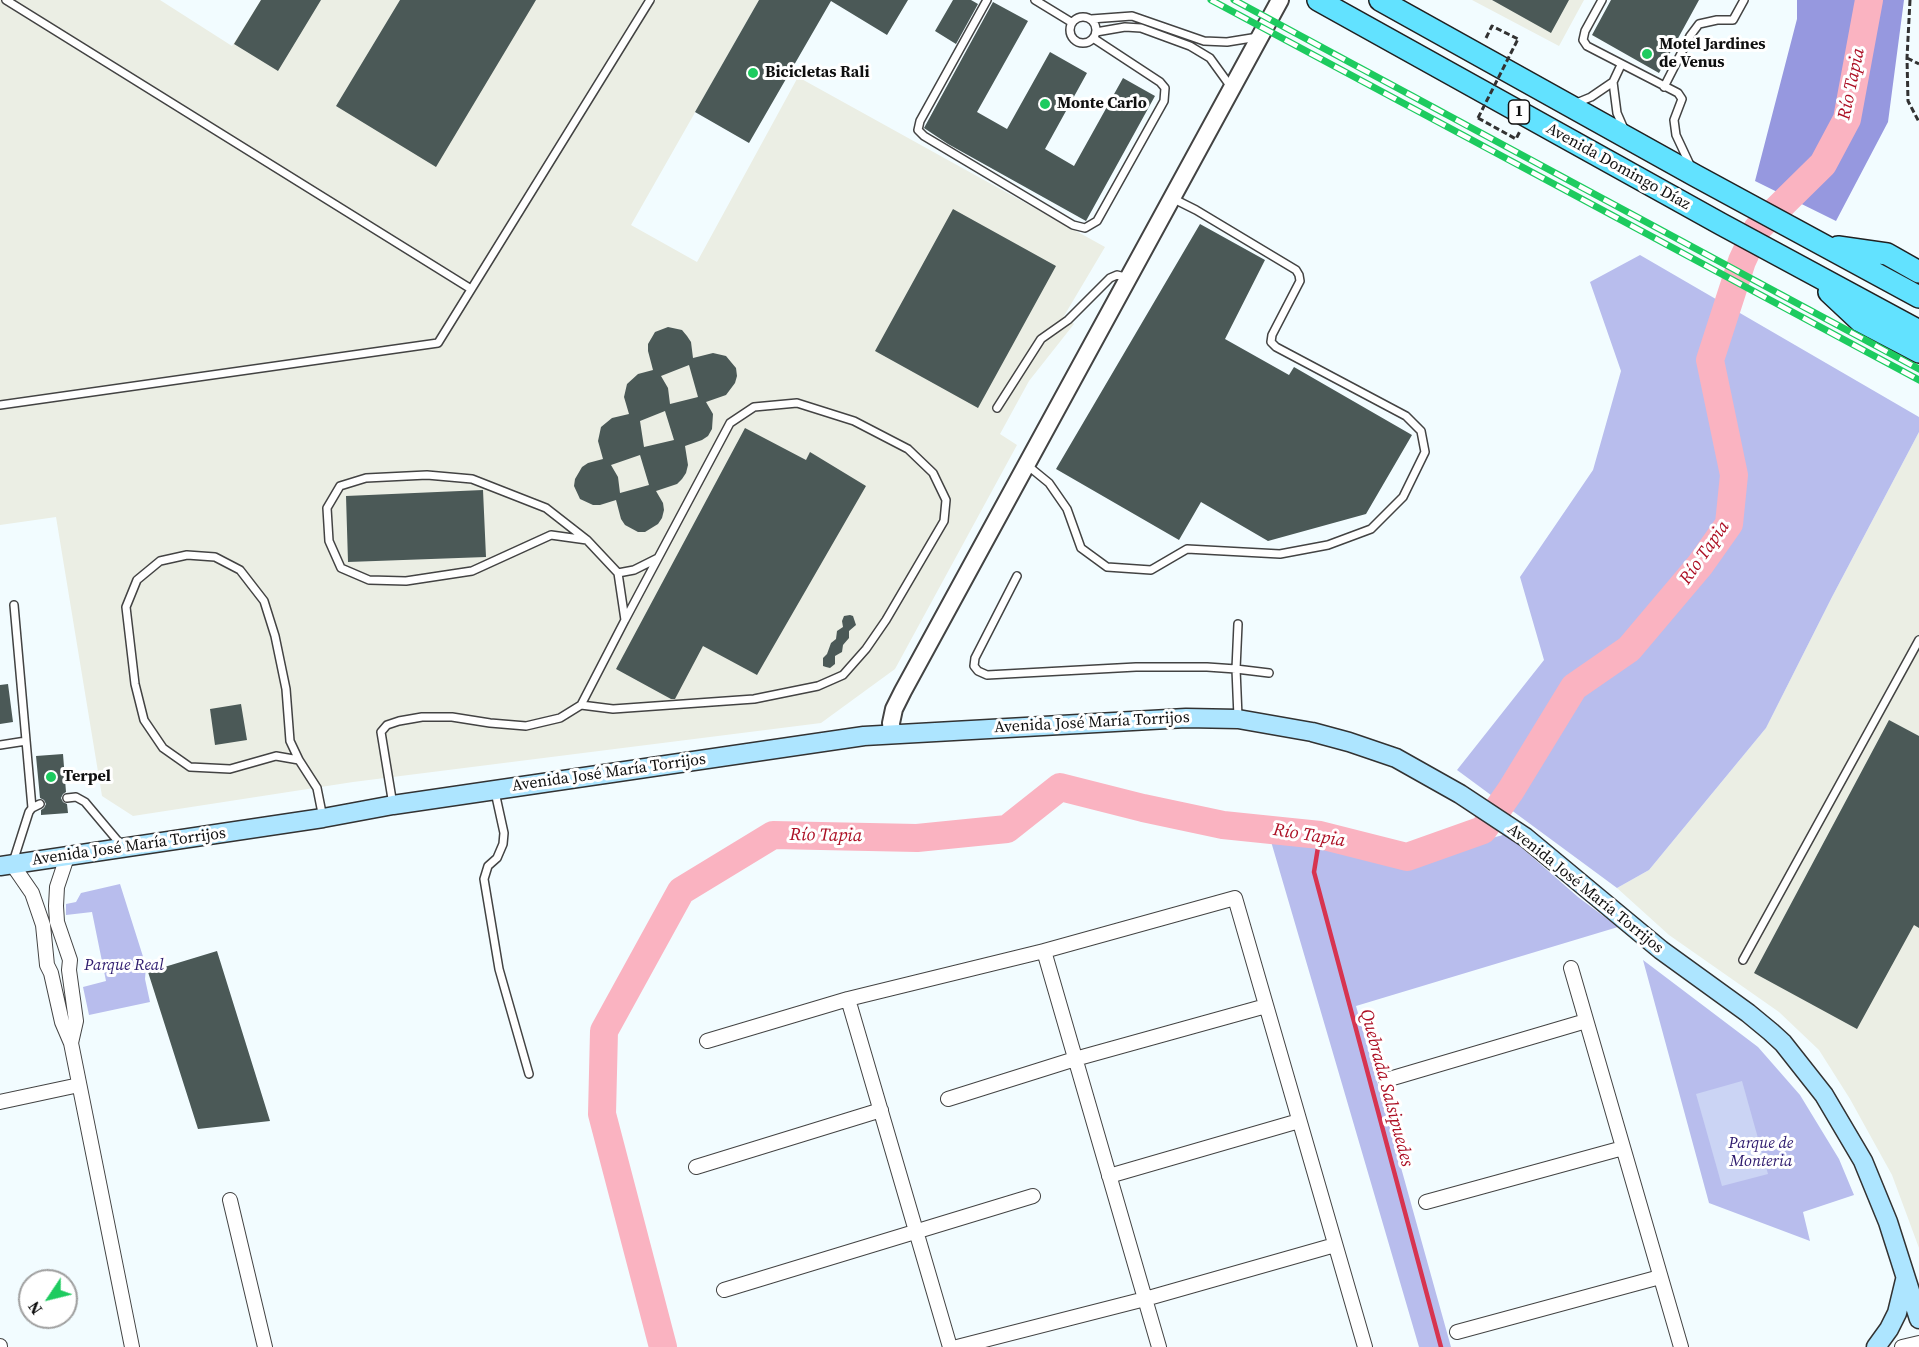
<!DOCTYPE html>
<meta charset="utf-8">
<style>
body{margin:0}
#map{position:relative;width:1919px;height:1347px;overflow:hidden;background:#f2fcff;font-family:"Source Serif 4",serif}
canvas{display:block}
.north{position:absolute;left:18px;top:1269px;width:60px;height:60px;box-sizing:border-box;background:#fff;border:2px solid #9f9f9f;border-radius:50%;rotate:235deg;font-size:16px;font-weight:700;line-height:24px;text-align:center;color:#101010}
.north::after{content:'';display:block;margin:auto;width:21px;height:27px;background:#1dcb5f;clip-path:polygon(50% 0,100% 100%,50% 72%,0 100%)}
</style>
<div id="map">
<canvas width="1919" height="1347"></canvas>
<div class="north">N</div>
</div>
<script>
const ctx = document.querySelector('canvas').getContext('2d');
ctx.lineJoin = 'round';
function fillPath(path, color) { ctx.fillStyle = color; ctx.fill(path, 'evenodd'); }
const poly = rows => new Path2D(rows.map(r => 'M' + r).join(''));
function trace(path, color, width, dash) { ctx.strokeStyle = color; ctx.lineWidth = width; ctx.lineCap = dash ? 'butt' : 'round'; ctx.setLineDash(dash || []); ctx.stroke(path); }
function drawText(font, color, halo, rows, align = 'center') {
  ctx.font = font + ' "Source Serif 4",serif'; ctx.lineWidth = 6; ctx.setLineDash([]); ctx.textBaseline = 'middle'; ctx.strokeStyle = halo; ctx.fillStyle = color; for (const [text, x, y, turn = 0] of rows) {
    ctx.save(); ctx.translate(x, y); ctx.rotate((+turn || 0) * Math.PI / 180); ctx.textAlign = isNaN(turn) ? turn : align; if (halo) ctx.strokeText(text, 0, 0); ctx.fillText(text, 0, 0); ctx.restore();
  }
}
const industrial = poly([
 [0,0,160,0,232,46,261,0,759,0,631,225,697,262,798,77,1105,247,1064,316,1074,324,1029,381,1000,434,1017,445,895,669,821,723,353,782,133,816,102,796,56,517,0,525],
 [1472,0,1584,0,1559,46],
 [1919,432,1919,1248,1892,1175,1850,1099,1819,1050,1779,1012,1669,935,1617,888,1649,870,1766,728,1832,597]
]);
const green = poly([
 [1640,255,1919,417,1919,432,1832,597,1766,728,1649,870,1617,888,1457,770,1544,660,1520,577,1593,470,1621,371,1590,282],
 [1506,834,1578,897,1618,927,1356,1006,1451,1347,1419,1347,1270,838,1420,859],
 [120,884,146,966,145,979,150,1002,89,1015,83,987,106,981,92,912,66,915,66,904,76,902,81,893],
 [1643,960,1758,1047,1800,1095,1839,1159,1854,1195,1803,1212,1810,1241,1709,1203]
]);
const forest = poly([
 [1797,0,1904,0,1888,122,1836,221,1755,181,1797,19]
]);
const pitch = poly([
 [1742,1081,1768,1174,1722,1186,1696,1094]
]);
const stream = poly([
 [1320,835,1314,872,1441,1347]
]);
const river = poly([
 [663,1347,602,1114,604,1031,681,891,773,835,917,838,1007,829,1060,787,1143,808,1223,825,1320,835,1407,857,1483,830,1511,790,1574,687,1629,649,1700,565,1729,524,1734,475,1710,360,1742,261,1757,229,1823,164,1847,119,1869,0]
]);
const building = poly([
 [261,0,321,0,278,71,234,44],
 [400,0,536,0,436,167,336,106],
 [759,0,908,0,887,35,831,1,749,143,695,112],
 [953,0,971,0,978,4,956,44,935,31],
 [1492,0,1569,0,1551,33],
 [1611,0,1699,0,1659,73,1592,35],
 [993,2,1028,21,977,112,1007,129,1050,52,1087,73,1045,149,1074,166,1123,78,1155,96,1086,221,948,144,924,128],
 [953,209,1056,266,978,408,875,351],
 [1200,224,1265,260,1225,339,1289,375,1294,367,1412,435,1366,514,1268,541,1201,502,1179,540,1056,469],
 [668,327,682,330,687,336,691,342,693,358,713,353,726,356,736,368,737,376,735,383,726,395,706,402,713,414,712,429,708,436,702,440,685,446,688,465,686,473,682,479,677,484,656,491,663,503,664,510,662,518,658,524,645,532,638,532,625,525,621,519,616,500,600,505,593,505,580,499,574,486,575,479,582,467,588,463,603,459,598,441,601,427,612,418,629,414,624,397,627,384,638,374,653,370,648,351,648,344,655,332],
 [689,365,698,397,670,404,668,388,661,376],
 [665,411,674,440,644,447,640,421],
 [640,455,649,485,620,493,618,477,611,465],
 [745,428,806,460,810,452,866,486,757,675,703,646,675,699,671,699,616,669],
 [483,490,486,557,348,562,346,496],
 [850,615,853,616,856,625,849,631,849,638,843,645,842,652,835,656,835,664,830,668,826,667,823,666,823,658,827,654,831,643,836,639,837,631,843,627,842,621,844,616],
 [8,684,13,722,0,724,0,685],
 [241,704,247,740,215,745,210,709],
 [1889,720,1919,736,1919,928,1914,925,1857,1029,1754,973],
 [63,754,66,792,63,794,61,798,63,802,67,804,68,813,41,815,41,810,44,808,46,804,44,800,40,798,36,756],
 [217,951,270,1121,198,1129,148,972]
]);
const path = poly([
 [1910,0,1907,58,1908,101,1919,122],
 [1486,38,1492,26,1518,39],
 [1907,58,1919,64],
 [1478,118,1516,139,1520,131]
]);
const service = poly([
 [6,0,471,289],
 [987,0,920,121,918,130,924,136,1073,225,1085,228,1097,221,1164,101,1165,88,1160,82,1093,38],
 [1035,0,1071,22],
 [1602,0,1585,31,1583,40,1587,46,1678,93,1682,99,1674,120,1676,135,1691,167],
 '1070 30a13 13 0 1 1 26 0a13 13 0 1 1-26 0Z',
 [1091,19,1132,16,1204,41,1227,42,1258,37],
 [1096,32,1125,27,1141,28,1190,46,1210,58,1231,87],
 [1613,82,1617,113,1624,129],
 [1664,87,1690,36,1699,24,1717,20,1733,20,1744,0],
 [1574,104,1591,97,1613,82,1621,65],
 [0,405,438,343,650,0],
 [997,408,1041,339,1068,320,1110,278,1117,275,1129,278],
 [1027,465,1049,483,1067,509,1081,548,1107,567,1151,570,1187,549,1280,554,1328,545,1371,529,1403,497,1425,452,1421,431,1406,416,1276,347,1271,342,1272,335,1300,281,1299,275,1296,270,1196,210,1174,199],
 [618,573,634,570,658,558],
 [1017,576,975,658,974,666,978,671,987,675,1136,667,1207,667,1236,669,1269,673],
 [14,605,32,808],
 [581,705,613,709,754,699,818,686,843,675,866,649,886,620,944,521,946,500,933,473,908,449,854,421,797,403,754,407,730,423,625,620],
 [1238,717,1236,669,1238,624],
 [0,745,26,741],
 [299,760,290,741,286,689,275,636,264,601,240,570,215,557,187,555,160,561,137,580,126,607,135,684,144,720,163,748,190,767,230,769,276,756,299,760,317,788,323,818],
 [495,792,504,833,503,844,497,858,488,866,484,879,499,969,529,1074],
 [67,798,76,797,85,802,122,846],
 [393,805,381,732,387,725,399,721,422,717,452,717,490,723,526,726,560,718,581,705,625,620,618,573,587,540,551,535,472,571,406,581,369,580,341,568,329,541,327,508,340,486,366,478,427,475,472,479,546,508,587,540],
 [13,862,29,812,32,808,40,804],
 [1743,960,1919,640]
]);
const minor = poly([
 [67,857,57,887,56,906,57,922,70,960,69,970,76,1021,71,1043],
 [12,864,32,893,43,925,47,965,51,973,62,1022,71,1043,132,1347],
 [1044,951,1159,1347],
 [1571,968,1681,1347],
 [848,999,950,1347],
 [707,1041,848,999,1044,951,1235,898,1365,1347],
 [1386,1080,1586,1021],
 [948,1099,1075,1059,1266,1006],
 [0,1102,79,1085],
 [696,1167,881,1110],
 [1109,1176,1299,1121],
 [230,1200,265,1347],
 [1426,1202,1623,1148],
 [724,1290,1033,1196],
 [1457,1332,1660,1277],
 [0,1346,0,1347],
 [957,1347,1145,1299,1335,1245],
 [1902,1347,1919,1343]
]);
const tertiary = poly([
 [892,734,891,723,894,709,903,691,1280,0]
]);
const secondary = poly([
 [0,866,323,818,393,805,864,736,1186,718,1238,719,1312,732,1349,742,1396,758,1460,794,1525,837,1661,950,1748,1013,1771,1032,1783,1043,1824,1095,1863,1161,1888,1222,1919,1319],
 [1876,1347,1889,1329,1897,1313,1905,1280]
]);
const primary = poly([
 [1318,0,1721,224,1919,331],
 [1380,0,1696,176,1919,297],
 [1838,247,1887,254,1919,272],
 [1829,292,1860,321,1919,352]
]);
const rail = poly([
 [1211,0,1919,380],
 [1234,0,1919,369]
]);
const pathBridge = poly([
 [1478,118,1518,39]
]);
const markers = [
 [1647,54,6,"#1dcb5f"],
 [753,73,6,"#1dcb5f"],
 [1045,104,6,"#1dcb5f"],
 [51,777,6,"#1dcb5f"]
];
const shields = [
 [1519,112,21]
];
const shieldNames = [
 ["1",1519,112]
];
const poiNames = [
 ["Motel Jardines",1659,45],
 ["de Venus",1659,63],
 ["Bicicletas Rali",765,73],
 ["Monte Carlo",1057,104],
 ["Terpel",63,777]
];
const streetNames = [
 ["Avenida Domingo Díaz",1618,167,29],
 ["Avenida José María Torrijos",1092,723,-3],
 ["Avenida José María Torrijos",609,773,-8],
 ["Avenida José María Torrijos",129,847,-8],
 ["Avenida José María Torrijos",1585,889,39]
];
const parkNames = [
 ["Parque Real",124,966],
 ["Parque de",1761,1144],
 ["Monteria",1761,1162]
];
const waterNames = [
 ["Río Tapia",1852,84,-78],
 ["Río Tapia",1705,553,-55],
 ["Río Tapia",826,836,1],
 ["Río Tapia",1309,836,9],
 ["Quebrada Salsipuedes",1386,1088,75]
];
fillPath(industrial, '#ebeee4');
fillPath(green, '#b8bded');
fillPath(forest, '#9698df');
fillPath(pitch, '#cbd4f4');
trace(stream, '#d73450', 4.5);
trace(river, '#fab3c1', 28);
fillPath(building, '#4b5957');
trace(service, '#434343', 10);
trace(minor, '#434343', 16);
trace(tertiary, '#434343', 20);
trace(secondary, '#323232', 21);
trace(primary, '#212121', 24);
trace(path, '#323232', 3, [6, 3]);
trace(service, '#fff', 7);
trace(minor, '#fff', 14);
trace(tertiary, '#fff', 16);
trace(secondary, '#ade5ff', 18);
trace(primary, '#62e2ff', 21);
trace(rail, '#1dcb5f', 7);
trace(rail, '#fff', 4.5, [14]);
trace(pathBridge, '#323232', 3, [6, 3]);
for (const [x, y, r, color] of markers) { const dot = new Path2D(); dot.arc(x, y, r, 0, 2 * Math.PI); ctx.fillStyle = color; ctx.fill(dot); trace(dot, '#fff', 2); }
for (const [x, y, w] of shields) { const box = new Path2D(); box.roundRect(x - w / 2, y - 12, w, 24, 4.5); ctx.fillStyle = '#fff'; ctx.fill(box); trace(box, '#101010', 1.5); }
drawText('bold 15px', '#101010', null, shieldNames);
drawText('bold 16px', '#101010', '#fff', poiNames, 'left');
drawText('16px', '#101010', '#fff', streetNames);
drawText('italic 16px', '#2d1a6d', '#fff', parkNames);
drawText('italic 18px', '#ac0f24', '#fff', waterNames);
</script>
